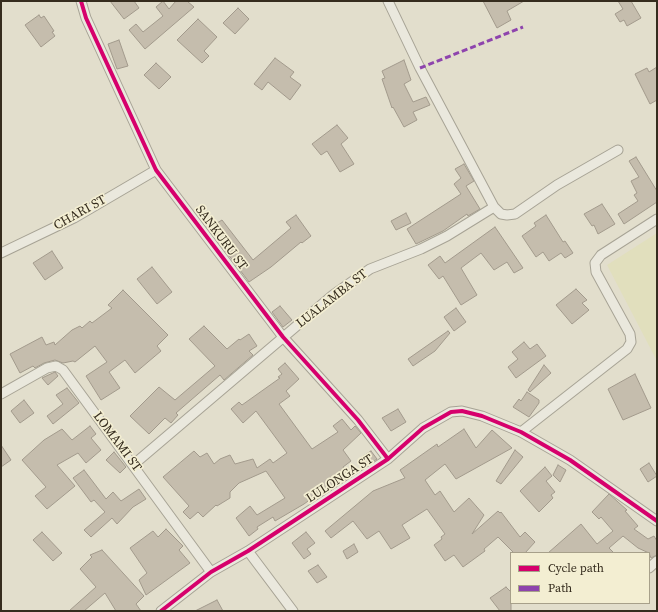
<!DOCTYPE html>
<style>
body{margin:0}
#map{position:relative;width:658px;height:612px;overflow:hidden;background:#e2decc;font-family:"Source Serif 4",serif}
canvas{display:block}
.frame{position:absolute;inset:0;border:2px solid #352c1e;pointer-events:none}
.legend{position:absolute;left:510px;top:552px;width:140px;height:52px;box-sizing:border-box;background:#f3eed2;border:1px solid #a7a08a;margin:0;padding:5px 7px;list-style:none;font-size:12px;color:#352c1e}
.legend li{display:flex;align-items:center;gap:8px;height:20px}
.legend b{width:20px;border:1px solid #a7a08a}
</style>
<div id="map">
<canvas width="658" height="612"></canvas>
<div class="frame"></div>
<ul class="legend">
<li><b style="height:5px;background:#d6006c"></b>Cycle path</li>
<li><b style="height:5px;background:#8e44ad"></b>Path</li>
</ul>
</div>
<script>
const ctx = document.querySelector('canvas').getContext('2d');
ctx.lineJoin = 'round';
function fillPath(path, color) { ctx.fillStyle = color; ctx.fill(path, 'evenodd'); }
const poly = rows => new Path2D(rows.map(r => 'M' + r).join(''));
function trace(path, color, width, dash) { ctx.strokeStyle = color; ctx.lineWidth = width; ctx.lineCap = dash ? 'butt' : 'round'; ctx.setLineDash(dash || []); ctx.stroke(path); }
function drawText(font, color, halo, rows, align = 'center') {
  ctx.font = font + ' "Source Serif 4",serif'; ctx.lineWidth = 3.5; ctx.setLineDash([]); ctx.textBaseline = 'middle'; ctx.strokeStyle = halo; ctx.fillStyle = color; for (const [text, x, y, turn = 0] of rows) {
    ctx.save(); ctx.translate(x, y); ctx.rotate((+turn || 0) * Math.PI / 180); ctx.textAlign = isNaN(turn) ? turn : align; if (halo) ctx.strokeText(text, 0, 0); ctx.fillText(text, 0, 0); ctx.restore();
  }
}
const farmland = poly([
 [657,233,657,361,607,265]
]);
const building = poly([
 [110,1,134,1,139,8,124,19,110,1],
 [163,1,169,9,176,1,187,1,194,7,145,49,129,30,136,24,143,32,163,16,156,7,163,1],
 [483,1,524,1,507,11,511,20,497,28,483,1],
 [618,1,631,1,641,18,627,26,624,20,620,22,615,14,623,9,618,1],
 [238,8,249,19,235,34,223,23,238,8],
 [39,15,41,18,44,16,54,31,52,32,55,36,41,47,25,25,39,15],
 [198,19,217,37,204,51,209,56,202,63,177,40,198,19],
 [119,40,128,66,117,69,108,44,119,40],
 [275,58,294,72,290,77,301,85,290,100,268,82,262,90,254,84,275,58],
 [404,60,411,80,404,84,413,102,426,97,430,105,413,112,417,120,404,127,393,107,392,108,382,79,385,78,382,71,404,60],
 [156,63,171,77,159,89,144,75,156,63],
 [657,67,657,100,650,104,635,74,647,68,649,72,657,67],
 [337,125,348,138,341,144,354,164,340,172,327,151,321,155,312,144,337,125],
 [636,157,657,191,657,202,624,224,618,214,638,201,634,195,637,193,631,181,639,177,629,161,636,157],
 [464,164,474,181,466,186,480,209,468,216,467,214,443,231,416,244,407,229,461,194,454,184,461,178,455,169,464,164],
 [602,204,615,224,598,234,594,225,592,226,584,214,602,204],
 [406,213,411,223,396,230,391,221,406,213],
 [296,215,311,236,302,243,301,242,271,267,249,282,221,245,227,241,217,223,222,220,253,260,291,228,286,222,296,215],
 [546,215,563,242,565,241,573,253,565,258,561,253,549,261,543,252,536,257,522,236,536,226,534,223,546,215],
 [495,227,523,268,514,273,507,262,494,270,481,253,461,268,477,295,461,305,443,276,439,279,428,265,440,256,445,263,495,227],
 [52,251,63,268,45,280,33,263,52,251],
 [152,267,172,292,157,304,137,279,152,267],
 [576,289,587,300,582,303,589,310,572,324,556,305,576,289],
 [123,290,168,335,157,346,161,351,135,373,125,360,109,372,120,388,101,400,86,376,107,362,95,346,75,362,73,361,63,363,55,360,44,363,35,368,33,366,20,373,10,354,42,337,46,345,54,342,55,345,72,330,80,326,82,328,90,321,92,323,112,308,108,305,123,290],
 [280,306,292,320,283,327,272,312,280,306],
 [456,308,466,322,454,331,444,317,456,308],
 [204,326,227,349,239,339,240,340,249,334,257,346,249,351,253,355,224,380,220,375,176,413,178,415,171,423,165,418,149,434,130,416,159,387,175,400,215,366,189,339,204,326],
 [448,331,450,333,435,351,413,366,408,359,448,331],
 [524,342,530,349,537,344,546,356,516,378,508,367,518,359,512,352,524,342],
 [285,363,299,379,286,391,290,396,279,404,312,449,338,432,333,426,342,419,351,430,355,426,361,433,343,450,351,461,343,467,349,477,316,498,315,496,304,504,275,521,273,517,257,527,258,529,249,536,236,518,250,506,257,515,285,498,266,471,239,483,230,492,230,498,217,506,216,505,203,517,198,512,190,519,183,512,189,506,163,477,194,451,200,457,207,453,214,464,220,459,230,455,235,464,253,459,257,468,270,459,273,463,287,453,256,411,243,423,231,409,239,402,242,405,280,378,278,377,282,374,278,369,285,363],
 [544,365,551,373,530,392,528,390,544,365],
 [55,372,58,376,48,385,42,378,55,372],
 [635,374,651,408,623,420,608,389,635,374],
 [67,388,79,403,53,424,47,416,63,404,56,395,67,388],
 [527,392,539,400,539,403,529,417,513,407,519,399,521,401,527,392],
 [24,400,34,413,20,423,11,411,24,400],
 [398,409,406,422,391,431,382,418,398,409],
 [90,426,96,434,91,438,101,450,86,463,78,453,57,465,75,486,47,509,35,496,46,487,22,460,44,440,62,429,72,440,90,426],
 [464,429,476,448,492,430,512,448,456,479,445,464,425,480,435,495,440,491,454,512,469,498,484,515,472,534,498,511,500,513,501,512,520,537,525,532,535,542,525,553,514,553,498,537,484,549,485,551,463,567,454,555,445,561,434,545,442,539,441,537,445,534,427,509,402,525,410,538,391,549,379,531,367,539,353,521,331,538,325,531,373,491,405,478,400,470,437,444,438,447,464,429],
 [1,445,11,460,1,467,1,445],
 [515,450,523,457,501,484,496,481,515,450],
 [371,451,377,459,368,465,362,457,371,451],
 [114,452,126,467,120,473,106,460,114,452],
 [649,463,657,476,648,482,640,469,649,463],
 [558,465,566,470,560,482,553,475,558,465],
 [545,467,552,476,546,481,555,492,551,495,553,498,539,512,520,491,545,467],
 [84,470,106,499,113,492,121,501,139,489,146,499,133,507,117,524,112,518,91,537,84,530,105,512,94,500,91,502,73,478,84,470],
 [609,494,627,510,625,511,638,526,634,529,648,539,654,536,657,541,657,555,651,558,649,553,638,548,623,536,609,548,614,553,548,553,581,524,597,544,613,531,601,517,599,519,592,512,609,494],
 [166,529,183,546,179,550,190,563,146,595,139,580,147,573,130,548,153,531,158,537,166,529],
 [42,532,62,553,53,561,33,540,42,532],
 [306,532,315,543,307,549,311,554,304,559,292,543,306,532],
 [354,544,358,552,347,559,343,551,354,544],
 [102,550,144,596,136,604,141,611,116,611,105,593,84,611,69,611,96,587,80,569,92,557,90,555,102,550],
 [318,565,327,577,317,583,308,571,318,565],
 [506,587,511,592,511,611,500,611,490,598,506,587],
 [217,600,223,611,195,611,217,600]
]);
const street = poly([
 [81,1,86,18,156,170,283,337,358,420,388,459],
 [388,1,420,68,494,207,501,214,507,215,515,214,557,185,618,150],
 [1,253,74,218,156,170],
 [1,394,47,368,56,366,63,370,211,572],
 [521,432,627,349,631,342,630,334,596,272,595,263,601,255,657,219],
 [133,465,333,295,370,269,421,249,447,236,494,207],
 [248,551,293,611],
 [649,568,657,561],
 [161,611,211,572,248,551,388,459,423,428,451,412,462,411,482,416,521,432,570,460,657,521]
]);
const quiet = poly([
 [420,68,523,27]
]);
const cycleway = poly([
 [81,1,86,18,156,170,283,337,358,420,388,459],
 [161,611,211,572,248,551,388,459,423,428,451,412,462,411,482,416,521,432,570,460,657,521]
]);
const streetNames = [
 ["CHARI ST",80,213,-29],
 ["SANKURU ST",221,238,53],
 ["LUALAMBA ST",332,299,-38],
 ["LOMAMI ST",117,442,53],
 ["LULONGA ST",340,479,-33]
];
fillPath(farmland, '#e1dfbd');
fillPath(building, '#c5bdad');
trace(building, '#a29a8c', 1);
trace(street, '#a7a395', 11);
trace(street, '#eae8dd', 9);
trace(quiet, '#8e44ad', 3, [6, 3]);
trace(cycleway, '#d6006c', 4);
drawText('13px', '#352c1e', '#f3eed2', streetNames);
</script>
